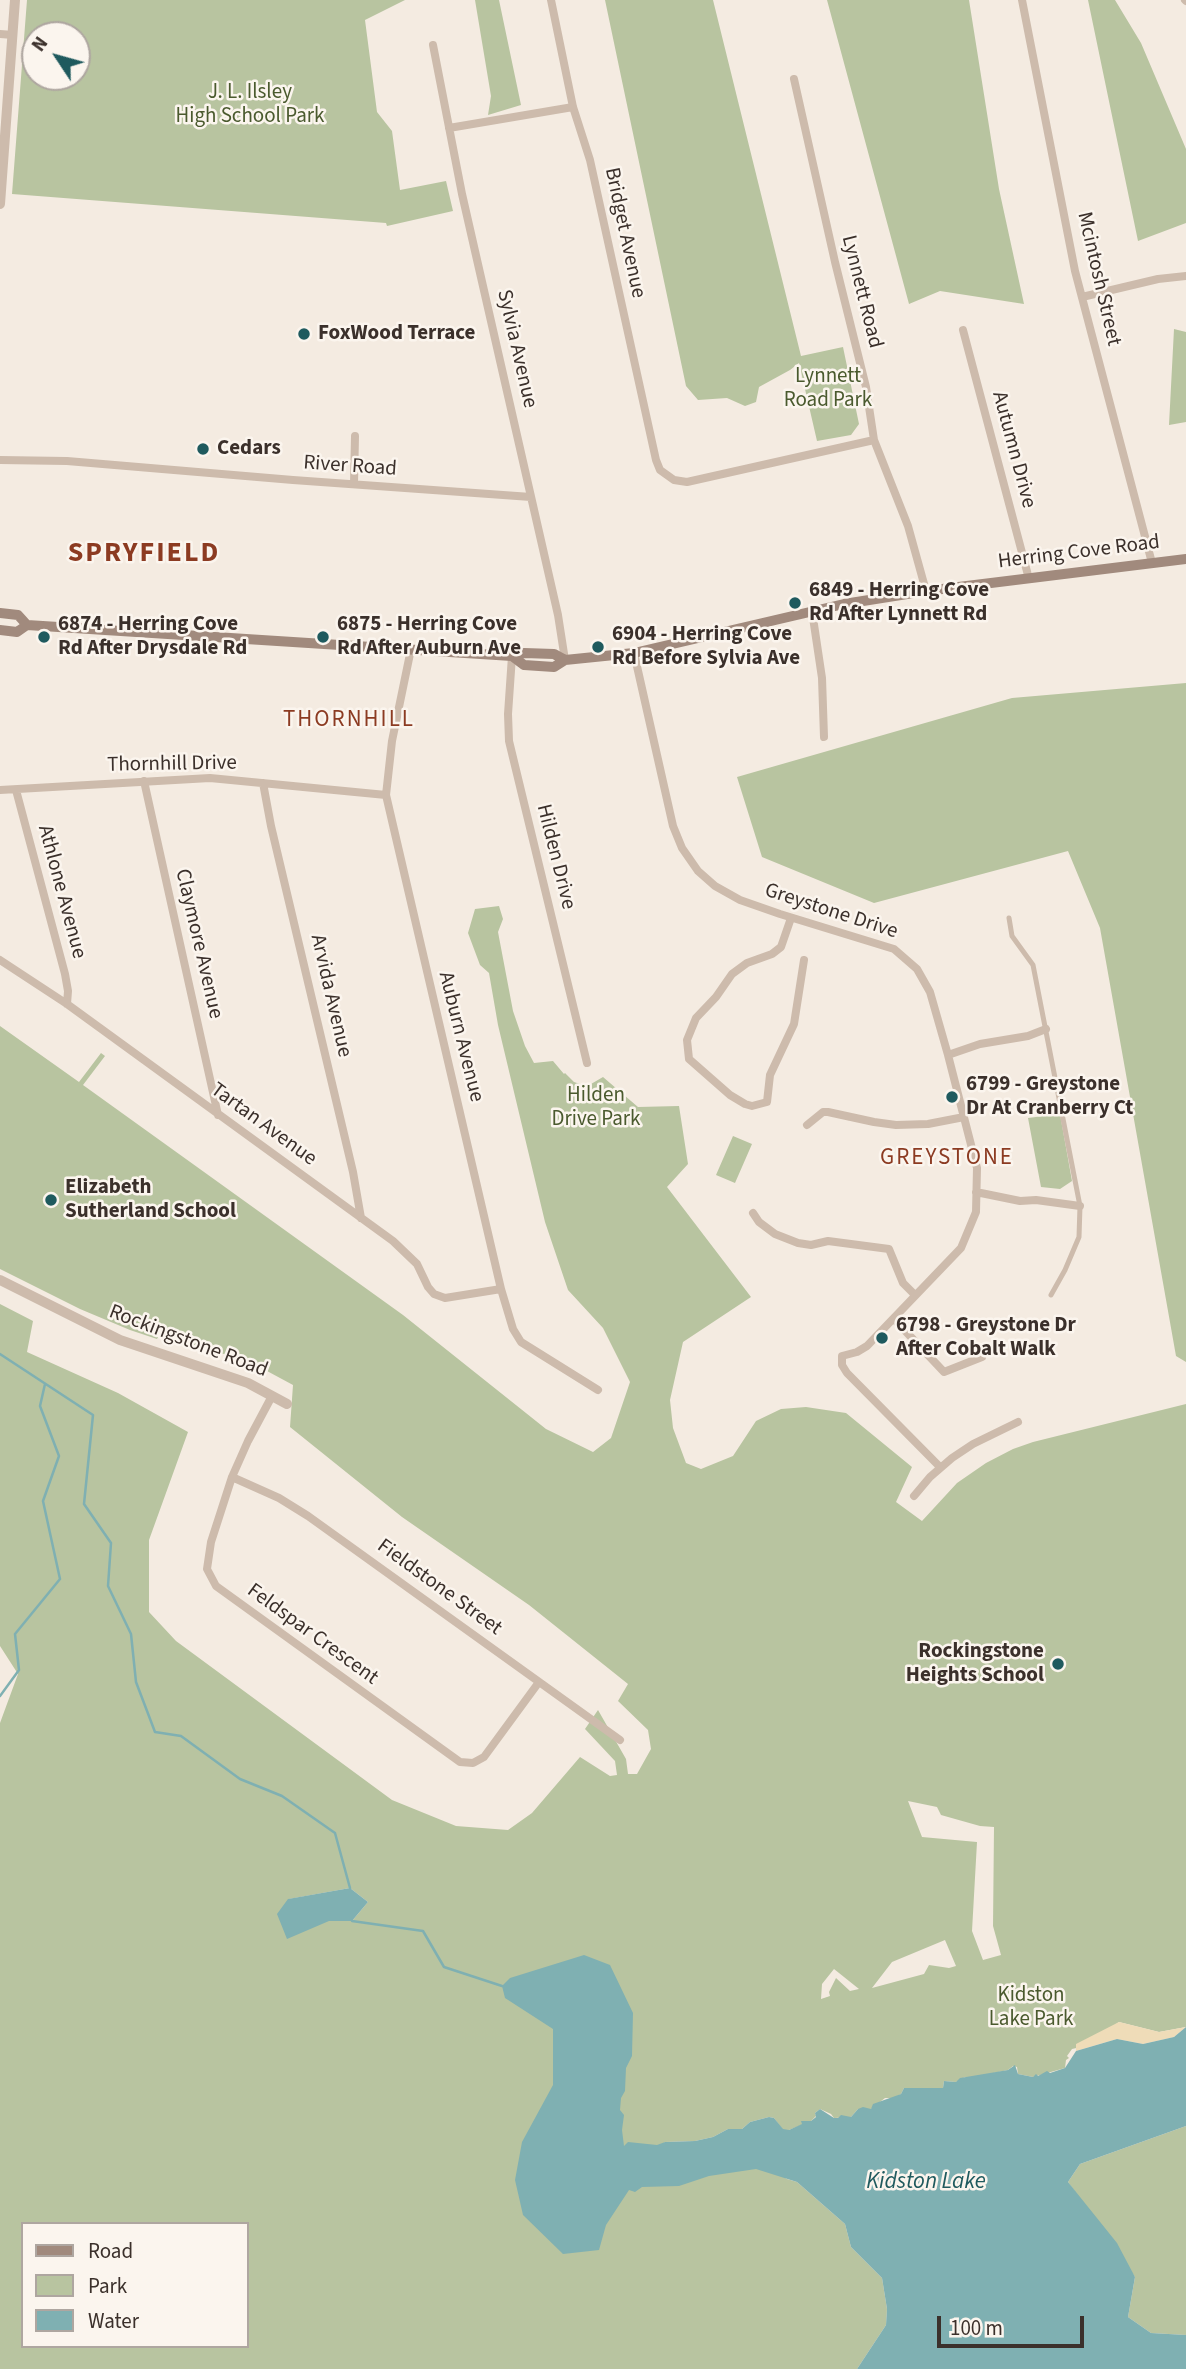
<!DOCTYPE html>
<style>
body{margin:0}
#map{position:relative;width:1186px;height:2369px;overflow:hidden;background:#f4ebe1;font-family:"Source Sans 3",sans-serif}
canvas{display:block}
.legend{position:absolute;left:21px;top:2222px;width:228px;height:126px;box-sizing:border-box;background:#fbf5ee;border:2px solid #aea6a0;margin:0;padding:9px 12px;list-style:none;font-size:21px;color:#3b302b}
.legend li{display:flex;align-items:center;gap:14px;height:35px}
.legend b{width:35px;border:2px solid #aea6a0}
.north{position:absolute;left:21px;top:21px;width:70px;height:70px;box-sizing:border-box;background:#fbf5ee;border:2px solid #aea6a0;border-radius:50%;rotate:306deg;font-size:19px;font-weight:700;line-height:28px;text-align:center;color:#3b302b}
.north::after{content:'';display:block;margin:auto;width:24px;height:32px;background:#1f5a5e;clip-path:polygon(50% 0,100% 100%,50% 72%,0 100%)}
.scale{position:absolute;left:937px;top:2316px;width:147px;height:32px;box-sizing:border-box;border:4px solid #3b302b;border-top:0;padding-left:9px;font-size:21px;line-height:24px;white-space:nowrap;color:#3b302b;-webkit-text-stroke:5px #fbf5ee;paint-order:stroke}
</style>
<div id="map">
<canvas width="1186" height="2369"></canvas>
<ul class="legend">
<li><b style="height:9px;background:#a18a7d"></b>Road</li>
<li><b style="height:19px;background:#b8c4a0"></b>Park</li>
<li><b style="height:19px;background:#7fb0b2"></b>Water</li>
</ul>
<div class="north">N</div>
<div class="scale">100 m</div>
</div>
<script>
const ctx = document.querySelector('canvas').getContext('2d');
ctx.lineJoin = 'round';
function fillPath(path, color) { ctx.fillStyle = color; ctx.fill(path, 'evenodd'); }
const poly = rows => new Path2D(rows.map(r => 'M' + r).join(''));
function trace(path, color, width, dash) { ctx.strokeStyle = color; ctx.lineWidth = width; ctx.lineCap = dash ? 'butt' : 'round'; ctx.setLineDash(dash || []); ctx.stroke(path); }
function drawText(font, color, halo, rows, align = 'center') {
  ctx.font = font + ' "Source Sans 3",sans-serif'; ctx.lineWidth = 5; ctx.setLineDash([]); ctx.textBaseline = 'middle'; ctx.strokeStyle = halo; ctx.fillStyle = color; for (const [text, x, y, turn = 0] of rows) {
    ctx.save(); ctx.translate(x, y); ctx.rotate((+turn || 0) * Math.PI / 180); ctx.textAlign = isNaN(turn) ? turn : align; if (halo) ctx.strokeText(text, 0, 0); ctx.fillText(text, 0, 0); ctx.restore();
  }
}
const green = poly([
 [27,0,405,0,365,20,377,112,392,131,400,190,446,181,453,211,387,226,386,223,12,194],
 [35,35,77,35,77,77,35,77],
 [475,0,499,0,521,105,488,115,491,96],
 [605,0,713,0,801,356,843,347,859,424,851,435,817,441,799,363,790,370,759,387,756,402,745,406,727,398,698,400,686,386],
 [827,0,969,0,999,189,1024,304,940,291,909,304],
 [1088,0,1115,0,1141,43,1186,149,1186,223,1138,241],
 [1174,329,1186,332,1186,422,1169,425],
 [1186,683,1186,1362,1176,1356,1100,928,1068,851,874,903,762,857,737,777,1012,698],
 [499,906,503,919,498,932,513,1011,525,1046,534,1063,553,1061,564,1074,565,1073,574,1082,580,1084,591,1084,603,1077,638,1107,679,1106,688,1164,667,1187,751,1297,683,1342,670,1400,673,1428,686,1463,701,1469,733,1456,756,1421,781,1409,806,1407,846,1413,912,1467,896,1502,922,1521,957,1483,986,1463,1013,1449,1033,1442,1186,1404,1186,2027,1159,2032,1119,2022,1085,2046,1072,2049,1067,2056,1069,2058,1066,2060,1065,2068,1033,2077,1018,2074,1017,2067,1013,2066,1008,2070,970,2078,965,2077,956,2082,944,2081,943,2088,904,2088,901,2094,894,2098,885,2098,871,2109,858,2109,851,2117,834,2118,831,2114,820,2109,815,2113,816,2116,811,2121,789,2130,783,2130,774,2118,769,2117,750,2122,742,2129,728,2129,713,2137,695,2141,665,2142,624,2190,748,2155,787,2179,797,2182,845,2224,851,2247,882,2278,887,2309,886,2325,857,2369,0,2369,0,1723,18,1674,0,1646,0,1304,33,1321,27,1352,118,1393,188,1432,149,1540,149,1612,176,1641,392,1800,456,1826,508,1830,532,1813,580,1757,610,1776,617,1775,615,1761,585,1729,598,1710,626,1759,628,1774,637,1774,651,1749,648,1730,618,1701,628,1684,529,1605,402,1517,290,1427,293,1385,267,1371,234,1357,159,1335,157,1339,130,1330,80,1309,0,1269,0,1026,79,1082,101,1053,105,1056,83,1085,403,1315,546,1429,593,1452,611,1438,630,1382,603,1328,568,1290,545,1222,498,1025,489,973,480,965,468,933,475,909],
 [908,1801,937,1807,941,1815,980,1826,994,1827,993,1926,1001,1955,983,1960,972,1931,977,1842,922,1837],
 [350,1888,368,1902,352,1921,329,1921,289,1899],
 [945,1940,956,1966,949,1968,929,1965,924,1974,872,1988,892,1962],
 [834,1969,859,1989,850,1991,836,1978,829,1992,830,1996,821,1999,822,1984],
 [23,2224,247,2224,247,2346,23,2346],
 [1060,1114,1072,1181,1060,1189,1041,1187,1028,1118],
 [733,1136,752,1144,735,1183,716,1175],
 [1186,2126,1186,2335,1151,2333,1128,2317,1135,2277,1068,2182,1080,2164]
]);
const sand = poly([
 [1119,2022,1159,2032,1186,2027,1174,2037,1143,2044,1117,2039,1076,2051,1076,2044]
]);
const water = poly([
 [350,1888,368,1902,352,1921,329,1921,287,1939,277,1914,288,1899],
 [584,1955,610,1965,633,2013,632,2056,626,2068,625,2091,621,2098,620,2110,624,2115,622,2130,624,2146,628,2142,657,2145,665,2142,695,2141,713,2137,728,2129,742,2129,750,2122,769,2117,774,2118,783,2129,789,2130,802,2124,801,2121,811,2121,816,2117,815,2113,820,2109,834,2118,838,2118,841,2115,851,2117,858,2109,863,2107,871,2109,873,2104,901,2094,904,2088,943,2088,944,2081,956,2082,960,2078,1008,2070,1015,2065,1018,2074,1033,2077,1036,2074,1038,2076,1047,2071,1050,2073,1065,2068,1076,2051,1117,2039,1143,2044,1174,2037,1186,2027,1186,2126,1080,2164,1068,2182,1117,2243,1135,2277,1128,2317,1151,2333,1186,2335,1186,2369,857,2369,886,2325,887,2309,882,2278,851,2247,845,2224,797,2182,756,2169,709,2176,679,2186,642,2187,635,2192,629,2190,606,2225,599,2250,563,2254,523,2215,515,2180,522,2142,553,2085,553,2029,505,1998,502,1986,510,1978]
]);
const stream = poly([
 [0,1354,93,1415,84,1504,111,1543,108,1586,131,1634,136,1682,155,1732,181,1736,240,1779,282,1796,335,1833,350,1888],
 [0,1696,19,1670,15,1634,60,1579,43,1501,59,1456,40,1406,45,1384],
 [352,1921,423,1931,444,1967,502,1986]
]);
const pedestrian = poly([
 [1009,918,1012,936,1033,965,1080,1206,1079,1237,1065,1270,1051,1295]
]);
const minor = poly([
 [551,0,573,107,590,160,656,460,660,470,674,480,687,482,874,440],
 [1022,0,1075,271,1152,563],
 [1185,0,1186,1],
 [0,34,13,35],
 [433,45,462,194,558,615,565,660],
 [794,79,835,262,866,387,874,440,908,526,926,591],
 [449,128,573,107],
 [1082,297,1158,279,1186,276],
 [963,330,1029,579],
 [0,460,67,461,293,480,531,497],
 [354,484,355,436],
 [812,611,822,678,824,737],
 [411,649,392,741,386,795,501,1289,513,1329,521,1342,598,1390],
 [634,653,673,826,682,848,698,871,715,886,740,900,780,914,894,949,917,969,930,992,948,1055,977,1168,976,1212,961,1248,867,1346,857,1352,842,1356,842,1365,847,1373,940,1467],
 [512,656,508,714,509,741,587,1063],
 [144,781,218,1115],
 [263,783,271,826,353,1172,361,1218],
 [0,790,210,778,386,795],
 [16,790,65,974,68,991,67,1004],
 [791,918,781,947,772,954,747,963,732,974,716,997,696,1018,687,1040,689,1059,730,1095,745,1104,752,1106,767,1102,770,1075,794,1024,804,960],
 [0,960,67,1004,393,1241,417,1264,428,1287,434,1294,445,1298,501,1289],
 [948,1055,980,1044,1028,1036,1046,1029],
 [807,1125,823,1112,828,1112,874,1122,896,1125,928,1124,964,1117],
 [976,1192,1020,1201,1036,1200,1080,1206],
 [753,1213,759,1222,775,1234,798,1243,811,1245,828,1241,889,1249,903,1283,915,1295],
 [894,1319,944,1372,982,1357],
 [272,1396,248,1441,232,1477,211,1542,207,1569,216,1586,460,1762,473,1763,484,1757,539,1682],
 [232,1477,279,1498,308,1516,620,1740],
 [914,1496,930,1477,952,1458,973,1444,1018,1422]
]);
const tertiary = poly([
 [0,204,15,0],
 [0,1280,120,1340,248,1383,287,1404]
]);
const secondary = poly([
 [0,613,18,615,27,625],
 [0,630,17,632,27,625,512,656,524,653,554,654,565,660],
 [512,656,524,665,554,667,565,660,634,653,844,604,926,591,1186,559]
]);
const markers = [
 [304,334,7,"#1f5a5e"],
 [203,449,7,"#1f5a5e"],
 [795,603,7,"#1f5a5e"],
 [44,637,7,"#1f5a5e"],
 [323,637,7,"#1f5a5e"],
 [598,647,7,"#1f5a5e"],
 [952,1097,7,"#1f5a5e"],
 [51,1200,7,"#1f5a5e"],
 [882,1338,7,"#1f5a5e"],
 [1058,1664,7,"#1f5a5e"]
];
const parkNames = [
 ["J. L. Ilsley",250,93],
 ["High School Park",250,117],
 ["Lynnett",828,377],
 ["Road Park",828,401],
 ["Hilden",596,1096],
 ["Drive Park",596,1120],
 ["Kidston",1031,1996],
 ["Lake Park",1031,2020]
];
const streetNames = [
 ["Bridget Avenue",624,233,78],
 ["Mcintosh Street",1098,279,77],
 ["Lynnett Road",861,292,76],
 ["Sylvia Avenue",516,349,77],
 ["Autumn Drive",1013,450,75],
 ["River Road",350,467,4],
 ["Herring Cove Road",1079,553,-7],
 ["Thornhill Drive",172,765,-1],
 ["Hilden Drive",555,857,76],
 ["Athlone Avenue",61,892,75],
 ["Greystone Drive",831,912,18],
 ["Claymore Avenue",198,944,77],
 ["Arvida Avenue",330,996,77],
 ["Auburn Avenue",460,1037,76],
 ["Tartan Avenue",263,1125,36],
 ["Rockingstone Road",188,1342,21],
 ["Fieldstone Street",439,1588,36],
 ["Feldspar Crescent",312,1635,36]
];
const poiNames = [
 ["FoxWood Terrace",318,334],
 ["Cedars",217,449],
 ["6849 - Herring Cove",809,591],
 ["Rd After Lynnett Rd",809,615],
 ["6874 - Herring Cove",58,625],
 ["Rd After Drysdale Rd",58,649],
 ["6875 - Herring Cove",337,625],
 ["Rd After Auburn Ave",337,649],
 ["6904 - Herring Cove",612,635],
 ["Rd Before Sylvia Ave",612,659],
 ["6799 - Greystone",966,1085],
 ["Dr At Cranberry Ct",966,1109],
 ["Elizabeth",65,1188],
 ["Sutherland School",65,1212],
 ["6798 - Greystone Dr",896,1326],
 ["After Cobalt Walk",896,1350],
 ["Rockingstone",1044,1652,"right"],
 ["Heights School",1044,1676,"right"]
];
const neighbourhoodNames = [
 ["THORNHILL",349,721],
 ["GREYSTONE",947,1159]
];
const waterNames = [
 ["Kidston Lake",926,2183]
];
const districtNames = [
 ["SPRYFIELD",144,555]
];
fillPath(green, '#b8c4a0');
fillPath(sand, '#efdcb8');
fillPath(water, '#7fb0b2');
trace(stream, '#7fb0b2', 2.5);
trace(pedestrian, '#cdbbac', 5);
trace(minor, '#cdbbac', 8);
trace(tertiary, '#cdbbac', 10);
trace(secondary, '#a18a7d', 10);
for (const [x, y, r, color] of markers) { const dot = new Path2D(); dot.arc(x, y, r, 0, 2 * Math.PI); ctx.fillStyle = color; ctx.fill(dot); trace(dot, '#fbf5ee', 2.5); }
drawText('21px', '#4a5a2e', '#fbf5ee', parkNames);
drawText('21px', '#3b302b', '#fbf5ee', streetNames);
drawText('bold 21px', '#3b302b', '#fbf5ee', poiNames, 'left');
ctx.letterSpacing = '2px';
drawText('23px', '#8c3b22', '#fbf5ee', neighbourhoodNames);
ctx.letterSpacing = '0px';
drawText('italic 23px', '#1f5a5e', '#fbf5ee', waterNames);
ctx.letterSpacing = '2px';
drawText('bold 28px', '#8c3b22', '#fbf5ee', districtNames);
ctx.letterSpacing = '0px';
</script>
